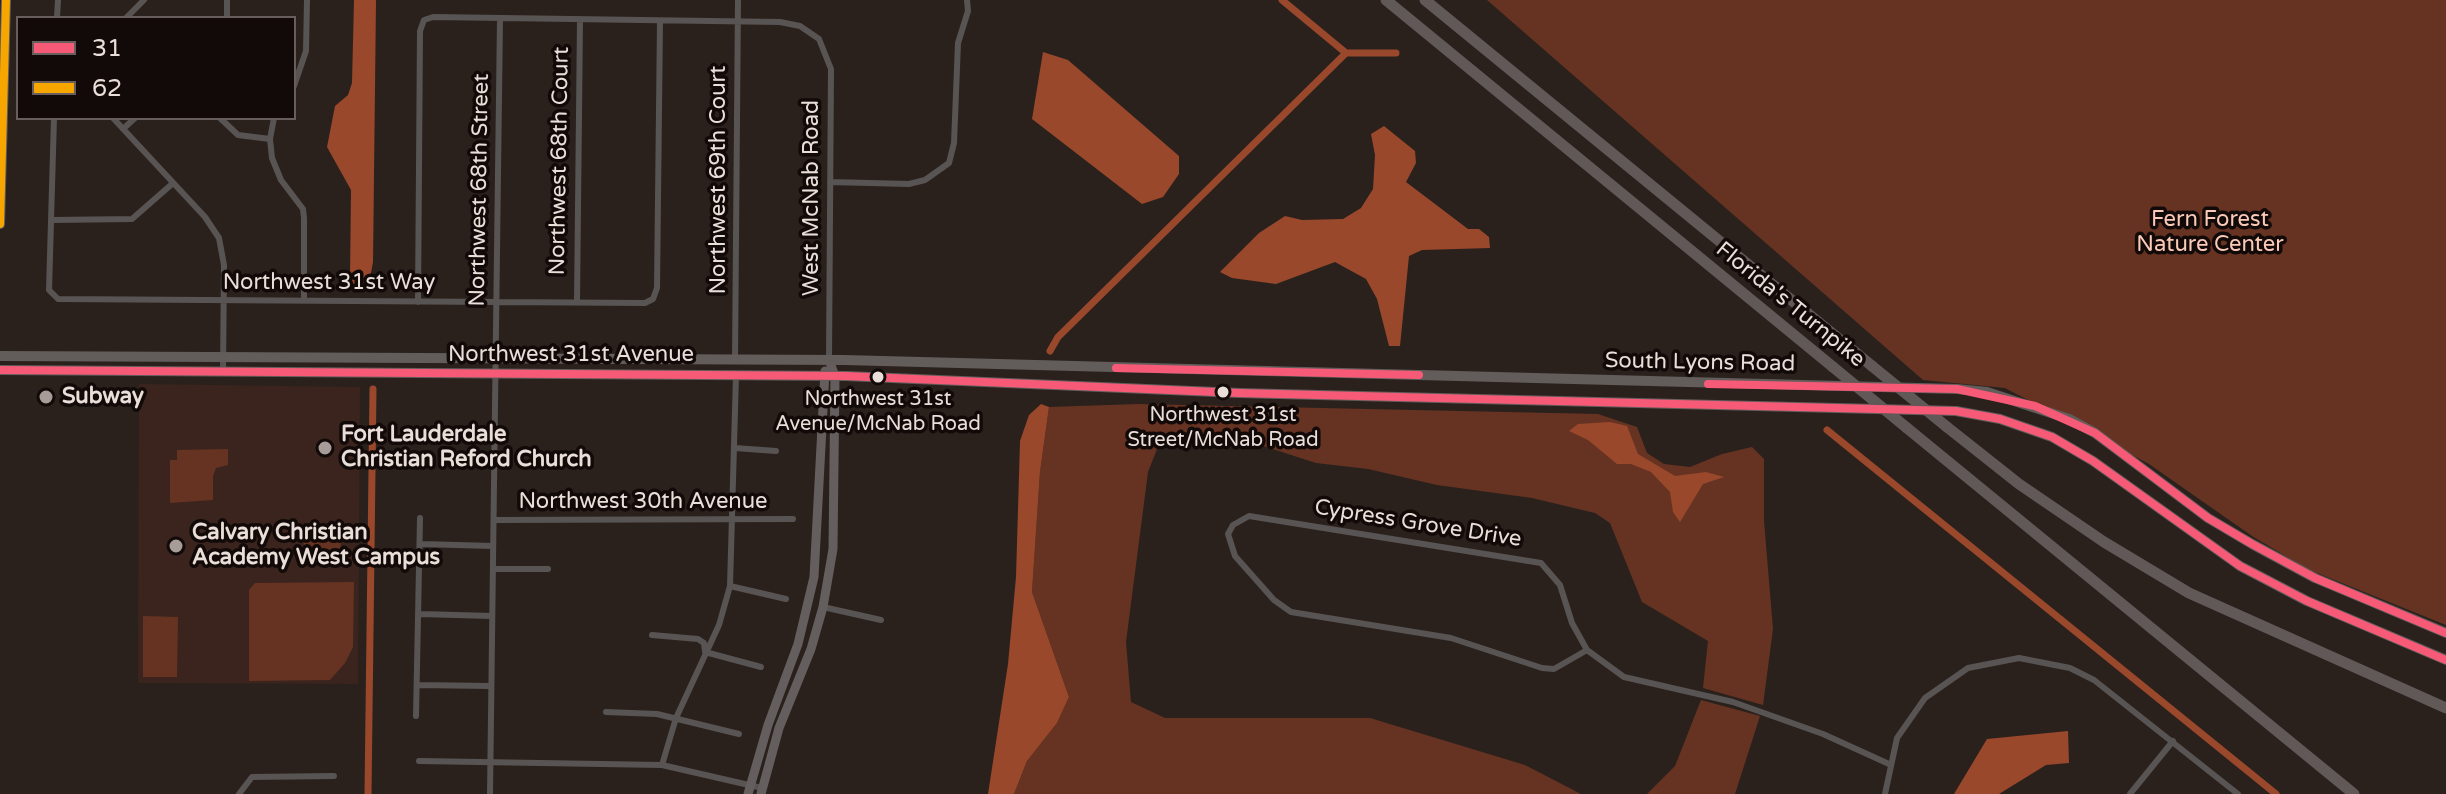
<!DOCTYPE html>
<style>
body{margin:0}
#map{position:relative;width:2446px;height:794px;overflow:hidden;background:#2a211d;font-family:"Varela Round",sans-serif}
canvas{display:block}
.legend{position:absolute;left:16px;top:16px;width:280px;height:104px;box-sizing:border-box;background:#120a08;border:2px solid #685f5c;margin:0;padding:10px 14px;list-style:none;font-size:24px;color:#eaded9}
.legend li{display:flex;align-items:center;gap:16px;height:40px}
.legend b{width:40px;border:2px solid #685f5c}
</style>
<div id="map">
<canvas width="2446" height="794"></canvas>
<ul class="legend">
<li><b style="height:10px;background:#f75a77"></b>31</li>
<li><b style="height:10px;background:#f7a600"></b>62</li>
</ul>
</div>
<script>
const ctx = document.querySelector('canvas').getContext('2d');
ctx.lineJoin = 'round';
function fillPath(path, color) { ctx.fillStyle = color; ctx.fill(path, 'evenodd'); }
const poly = rows => new Path2D(rows.map(r => 'M' + r).join(''));
function trace(path, color, width, dash) { ctx.strokeStyle = color; ctx.lineWidth = width; ctx.lineCap = dash ? 'butt' : 'round'; ctx.setLineDash(dash || []); ctx.stroke(path); }
function drawText(font, color, halo, rows, align = 'center') {
  ctx.font = font + ' "Varela Round",sans-serif'; ctx.lineWidth = 7; ctx.setLineDash([]); ctx.textBaseline = 'middle'; ctx.strokeStyle = halo; ctx.fillStyle = color; for (const [text, x, y, turn = 0] of rows) {
    ctx.save(); ctx.translate(x, y); ctx.rotate((+turn || 0) * Math.PI / 180); ctx.textAlign = isNaN(turn) ? turn : align; if (halo) ctx.strokeText(text, 0, 0); ctx.fillText(text, 0, 0); ctx.restore();
  }
}
const built = poly([
 [139,384,360,387,358,684,138,683]
]);
const green = poly([
 [1487,0,2446,0,2446,625,2307,569,2252,536,2149,464,2005,388,1923,380],
 [1138,404,1598,414,1637,427,1647,453,1664,464,1690,467,1722,454,1752,447,1764,459,1764,521,1773,629,1763,705,1703,688,1708,641,1642,602,1610,523,1595,513,1532,498,1437,485,1368,469,1316,463,1257,444,1188,441,1159,444,1148,472,1126,642,1131,702,1165,718,1370,718,1525,765,1581,794,1014,794,1027,761,1057,723,1069,697,1032,592,1040,472,1049,407],
 [228,449,228,465,216,468,213,476,213,500,170,503,170,460,177,460,177,450],
 [330,525,341,535,340,560,336,565,311,562,305,555,303,538,307,530],
 [354,582,353,647,345,663,330,680,249,681,249,590,255,583],
 [143,616,178,617,177,677,143,677],
 [1701,700,1760,716,1735,794,1647,794,1675,766]
]);
const water = poly([
 [354,0,376,0,373,262,368,289,362,292,353,288,350,279,351,190,327,147,335,106,348,95,352,83],
 [1043,52,1068,60,1179,156,1179,174,1163,197,1142,204,1032,119],
 [1384,126,1415,151,1416,163,1406,182,1468,229,1479,229,1489,237,1490,248,1422,250,1409,256,1400,346,1389,346,1377,299,1366,279,1335,262,1276,284,1232,278,1220,272,1259,233,1285,216,1302,220,1343,219,1361,208,1373,189,1375,155,1371,134],
 [1041,404,1049,407,1040,472,1032,592,1069,697,1057,723,1027,761,1014,794,988,794,1008,664,1016,577,1020,441,1029,415],
 [1610,422,1627,426,1638,454,1675,476,1706,472,1724,477,1703,484,1680,522,1673,512,1670,492,1651,472,1631,464,1617,464,1588,440,1569,431,1578,424],
 [2068,731,2069,763,2046,765,1999,794,1954,794,1987,739]
]);
const canal = poly([
 [1282,0,1346,53],
 [1050,351,1058,337,1346,53,1396,53],
 [1827,430,2276,794],
 [368,794,373,389]
]);
const street = poly([
 [57,18,58,0],
 [126,18,144,0],
 [227,18,227,0],
 [294,86,306,51,307,0],
 [54,118,49,290,58,299,645,303,653,299,657,288,660,21],
 [113,118,205,217,219,238,224,265,223,372],
 [220,118,238,135,270,139],
 [274,118,270,139,272,158,281,180,303,209,304,218,304,300],
 [123,129,135,118],
 [830,182,909,184,925,180,949,163,954,143,958,43,968,11,967,0],
 [52,220,132,219,172,184],
 [418,302,420,31,424,20,433,17,780,22,800,26,819,39,831,69,829,360],
 [577,302,580,20],
 [735,360,738,0],
 [735,448,776,451],
 [494,520,793,519],
 [420,544,493,546],
 [493,569,548,569],
 [730,586,786,599],
 [823,607,881,620],
 [420,614,492,616],
 [652,635,698,639,704,643,705,652,761,667],
 [1587,650,1554,669,1542,668,1451,638,1291,612,1274,600,1235,556,1228,534,1233,525,1249,516,1541,563,1560,585,1572,623,1587,650,1624,677,1733,702,1823,734,1889,764],
 [417,685,490,686],
 [606,712,657,714,739,734],
 [416,716,420,518],
 [419,761,662,765,762,788],
 [662,765,676,718,719,625,730,586,736,375],
 [239,794,252,777,334,776],
 [490,794,500,19],
 [1885,794,1897,738,1925,698,1968,668,2019,658,2070,668,2094,680,2238,794],
 [2130,794,2173,741]
]);
const secondary = poly([
 [748,794,768,725,798,644,814,577,825,371],
 [761,794,779,728,811,649,823,607,833,549,835,376,829,360]
]);
const primary = poly([
 [0,224,6,0],
 [0,356,844,360,1957,389,1987,392,2069,419,2095,433,2208,518,2252,544,2315,578,2446,633],
 [0,370,846,376,1239,393,1956,411,2000,419,2052,437,2093,461,2240,566,2307,601,2446,660]
]);
const highway = poly([
 [1386,0,1833,367],
 [1425,0,1872,366],
 [1947,427,2019,484,2104,542,2189,593,2446,708],
 [1907,428,2354,794]
]);
const highwayBridge = poly([
 [1872,366,1947,427],
 [1833,367,1907,428]
]);
const bus1 = poly([
 [1116,368,1419,375],
 [0,370,846,376,1239,393,1956,411,2000,419,2052,437,2093,461,2240,566,2307,601,2446,660],
 [1708,384,1957,389,2035,406,2095,433,2208,518,2252,544,2315,578,2446,633]
]);
const bus2 = poly([
 [0,224,6,0]
]);
const markers = [
 [878,377,7,"#eaded9"],
 [1223,392,7,"#eaded9"],
 [46,397,8,"#a79c97"],
 [325,448,8,"#a79c97"],
 [176,546,8,"#a79c97"]
];
const busNames = [
 ["Northwest 31st",878,400],
 ["Avenue/McNab Road",878,425],
 ["Northwest 31st",1223,416],
 ["Street/McNab Road",1223,441]
];
const streetNames = [
 ["Northwest 68th Court",560,161,-89],
 ["Northwest 69th Court",719,180,-90],
 ["Northwest 68th Street",480,190,-89],
 ["West McNab Road",812,198,-90],
 ["Northwest 31st Way",329,283],
 ["Florida's Turnpike",1790,305,39],
 ["Northwest 31st Avenue",571,355],
 ["South Lyons Road",1700,363,1],
 ["Northwest 30th Avenue",643,502],
 ["Cypress Grove Drive",1418,524,9]
];
const parkNames = [
 ["Fern Forest",2210,220],
 ["Nature Center",2210,245]
];
const poiNames = [
 ["Subway",62,397],
 ["Fort Lauderdale",341,435],
 ["Christian Reford Church",341,460],
 ["Calvary Christian",192,533],
 ["Academy West Campus",192,558]
];
fillPath(built, '#3a241d');
fillPath(green, '#632');
fillPath(water, '#9a482c');
trace(canal, '#9a482c', 7);
trace(street, '#585453', 6);
trace(secondary, '#645f5e', 9);
trace(primary, '#625d5b', 10);
trace(highway, '#605958', 11);
trace(highwayBridge, '#605958', 11);
trace(bus1, '#f75a77', 8);
trace(bus2, '#f7a600', 8);
for (const [x, y, r, color] of markers) { const dot = new Path2D(); dot.arc(x, y, r, 0, 2 * Math.PI); ctx.fillStyle = color; ctx.fill(dot); trace(dot, '#120a08', 3); }
drawText('20px', '#eaded9', '#120a08', busNames);
drawText('22px', '#eaded9', '#120a08', streetNames);
drawText('22px', '#fbc9b8', '#120a08', parkNames);
drawText('bold 22px', '#eaded9', '#120a08', poiNames, 'left');
</script>
